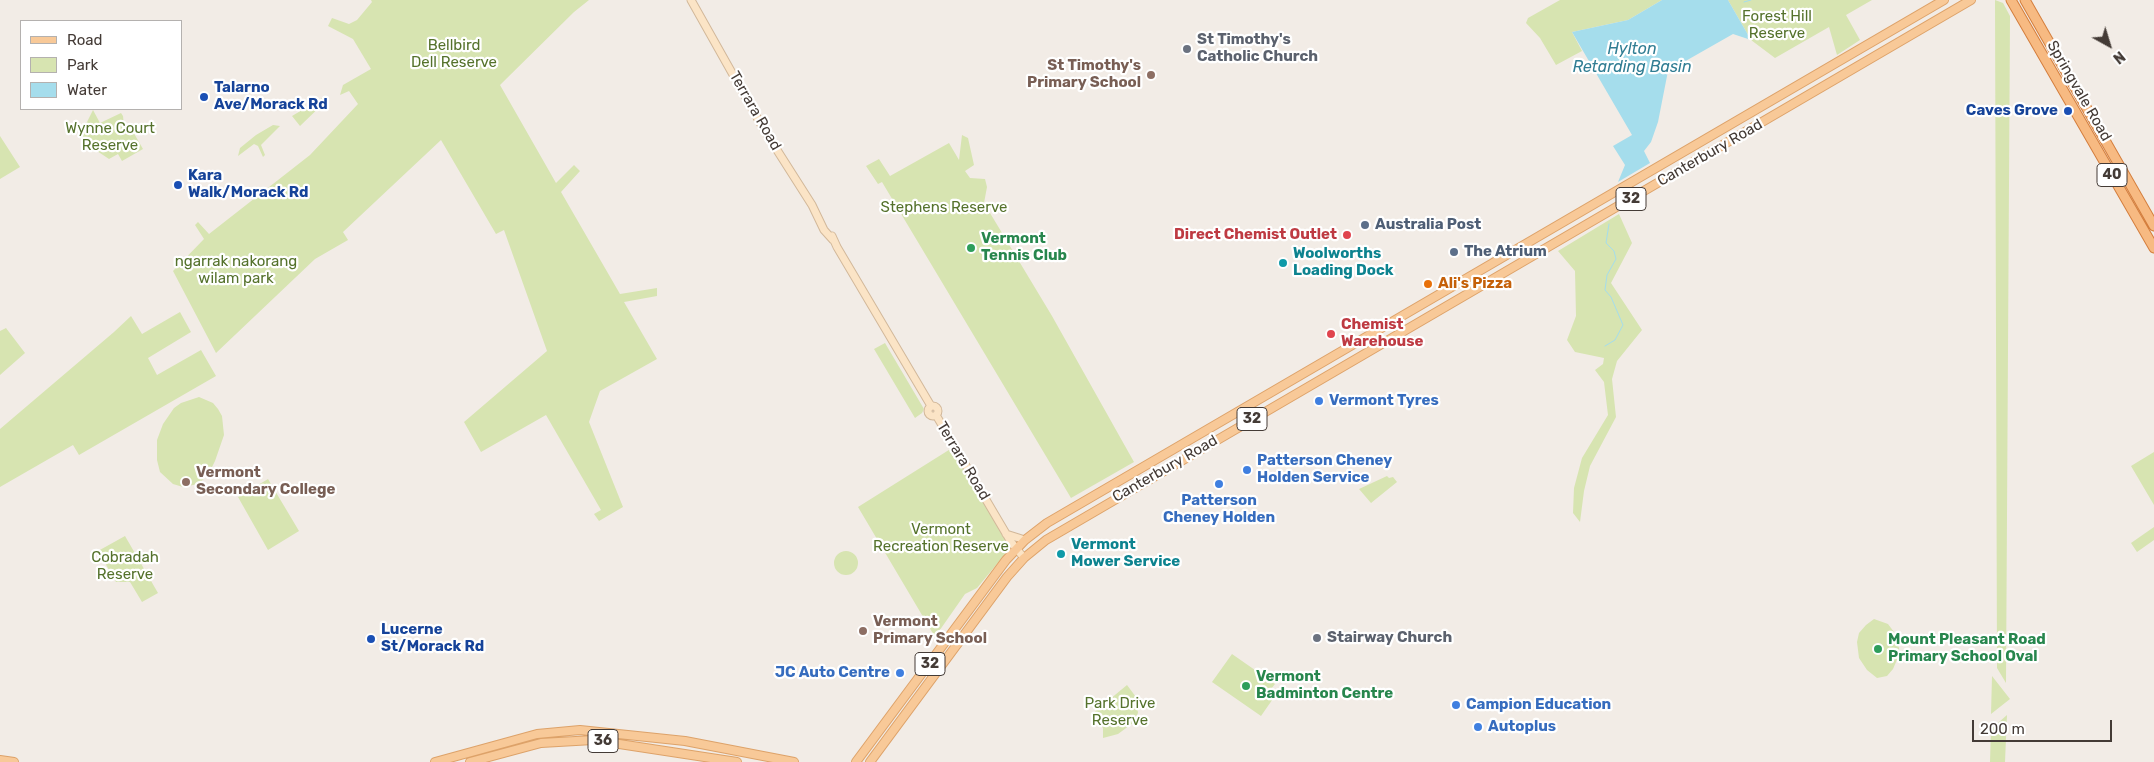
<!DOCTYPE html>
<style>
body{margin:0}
#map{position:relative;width:2154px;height:762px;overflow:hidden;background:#f2ece6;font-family:Rubik,sans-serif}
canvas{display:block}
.legend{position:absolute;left:20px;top:20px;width:162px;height:90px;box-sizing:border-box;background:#fff;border:1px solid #b4b1af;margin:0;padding:6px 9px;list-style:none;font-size:15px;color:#443b36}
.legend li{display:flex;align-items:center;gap:10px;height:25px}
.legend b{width:25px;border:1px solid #b4b1af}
.north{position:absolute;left:2084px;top:20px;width:50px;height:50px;-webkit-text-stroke:4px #fff;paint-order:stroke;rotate:141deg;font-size:14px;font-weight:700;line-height:20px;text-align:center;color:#443b36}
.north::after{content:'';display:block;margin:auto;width:18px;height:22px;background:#443b36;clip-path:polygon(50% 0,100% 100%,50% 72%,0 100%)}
.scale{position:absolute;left:1972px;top:720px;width:140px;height:22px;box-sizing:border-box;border:2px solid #443b36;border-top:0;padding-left:6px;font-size:15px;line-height:18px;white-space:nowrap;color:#443b36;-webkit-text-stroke:4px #fff;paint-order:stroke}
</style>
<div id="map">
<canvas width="2154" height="762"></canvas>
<ul class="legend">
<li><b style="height:6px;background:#f8c998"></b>Road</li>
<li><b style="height:14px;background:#d7e4b1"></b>Park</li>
<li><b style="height:14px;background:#a5ddec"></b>Water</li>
</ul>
<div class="north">N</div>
<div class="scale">200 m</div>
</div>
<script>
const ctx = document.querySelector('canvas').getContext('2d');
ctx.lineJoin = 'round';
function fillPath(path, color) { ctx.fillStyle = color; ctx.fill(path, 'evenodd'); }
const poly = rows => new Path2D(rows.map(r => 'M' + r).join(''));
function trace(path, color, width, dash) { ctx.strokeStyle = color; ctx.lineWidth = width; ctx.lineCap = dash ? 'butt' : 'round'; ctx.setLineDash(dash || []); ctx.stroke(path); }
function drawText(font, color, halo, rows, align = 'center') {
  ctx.font = font + ' Rubik,sans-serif'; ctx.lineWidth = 4.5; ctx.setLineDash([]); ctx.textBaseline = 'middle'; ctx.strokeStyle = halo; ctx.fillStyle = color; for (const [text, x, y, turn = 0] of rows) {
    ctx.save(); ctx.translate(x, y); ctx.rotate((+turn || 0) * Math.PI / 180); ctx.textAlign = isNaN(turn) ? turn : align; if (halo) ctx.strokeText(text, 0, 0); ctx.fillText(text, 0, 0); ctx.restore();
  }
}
const green = poly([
 [371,0,589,0,574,12,500,85,556,183,574,165,580,171,561,192,620,294,657,288,657,296,624,302,657,359,600,391,589,422,623,507,599,521,594,514,601,510,546,415,481,452,464,422,547,351,504,230,496,234,441,140,343,232,348,240,315,259,216,353,173,271,204,239,195,225,198,222,209,234,310,155,358,104,349,91,340,95,343,85,371,69,353,39,328,26,332,18,349,24,357,20,372,2],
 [1560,0,1662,0,1628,20,1572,32,1582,51,1556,65,1540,38,1526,23,1528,18],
 [1728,0,1872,0,1846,15,1860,40,1837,55,1829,27,1775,58,1751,40],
 [1995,0,2003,3,2010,16,2006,683,1997,668],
 [326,96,328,99,300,126,292,116],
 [93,110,100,123,121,113,123,116,124,126,132,130,143,149,122,161,118,154,109,159,85,143,81,134],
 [273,125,280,126,261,145,265,155,263,157,258,146,254,144,238,156,240,148,256,135],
 [962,135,968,138,974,165,965,171,970,178,985,179,987,187,984,203,1052,316,1134,462,1071,498,882,182,878,184,866,166,879,159,890,176,949,143,959,160],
 [0,136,20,167,0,179],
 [1619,214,1632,243,1611,283,1642,330,1617,361,1612,379,1616,417,1590,466,1584,491,1580,522,1573,513,1574,488,1582,458,1608,415,1604,382,1595,370,1603,364,1604,358,1575,352,1567,340,1576,316,1575,271,1558,251],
 [180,312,191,332,148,358,157,375,201,350,216,376,79,455,73,445,0,487,0,429,114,332,131,316,142,334],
 [6,328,25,353,0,375,0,331],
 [885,343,924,409,922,413,915,418,874,349],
 [199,397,213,403,218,409,222,416,224,435,215,461,208,475,198,484,183,487,173,484,160,472,157,460,157,440,163,424,174,408,181,403],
 [952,448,1008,543,1006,553,977,588,965,594,935,637,858,507],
 [2154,452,2154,505,2131,466],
 [1387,476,1389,478,1393,477,1397,482,1371,503,1359,489],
 [268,479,299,531,268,550,238,497],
 [2154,527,2154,540,2137,552,2131,543],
 [125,536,158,593,142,602,130,582,116,582,98,551],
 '834 563a12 12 0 1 1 24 0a12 12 0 1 1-24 0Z',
 [1874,619,1888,624,1894,632,1899,648,1899,655,1893,669,1887,676,1877,678,1867,670,1859,658,1857,642,1859,633,1866,625],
 [1232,654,1275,684,1271,689,1277,693,1261,716,1212,682],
 [1992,676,2010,699,1991,714],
 [1127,685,1136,697,1138,713,1133,723,1118,734,1103,738,1103,728,1092,714],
 [2007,715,2005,762,1990,762,1991,729]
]);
const water = poly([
 [1662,0,1728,0,1751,40,1733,34,1668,71,1658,122,1651,142,1644,151,1650,163,1618,182,1625,165,1613,146,1632,135,1572,32,1628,20]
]);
const stream = poly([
 [1744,2,1751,0],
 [1605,346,1615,340,1623,325,1611,297,1605,290,1607,275,1616,259,1614,251,1606,243,1609,224]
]);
const secondary = poly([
 [691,0,763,128,812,205,824,230,833,240],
 [832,236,837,247,931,406],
 '928 411a5 5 0 1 1 10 0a5 5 0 1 1-10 0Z',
 [936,415,1011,542,1024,558],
 [1006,534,1025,540]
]);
const primary = poly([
 [0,760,14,762],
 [435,762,537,734,580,730,685,741,794,762],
 [470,762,541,743,593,740,737,762],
 [856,762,1006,560,1025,540,1047,523,1944,0],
 [870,762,1007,577,1024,558,1046,540,1971,0]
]);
const trunk = poly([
 [2011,0,2154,248],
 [2025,0,2154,226]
]);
const markers = [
 [1187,49,5,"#6b7280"],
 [1151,75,5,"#8d6e63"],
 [204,97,5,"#1a4fb4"],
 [2068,111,5,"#1a4fb4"],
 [178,185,5,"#1a4fb4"],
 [1365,225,5,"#5c6f8a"],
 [1347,235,5,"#e0444e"],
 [971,248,5,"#2e9e5b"],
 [1454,252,5,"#5c6f8a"],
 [1283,263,5,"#0f9aa8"],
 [1428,284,5,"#e8710a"],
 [1331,334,5,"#e0444e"],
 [1319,401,5,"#3f7fe0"],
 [1247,470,5,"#3f7fe0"],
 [186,482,5,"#8d6e63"],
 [1219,484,5,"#3f7fe0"],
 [1061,554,5,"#0f9aa8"],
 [863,631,5,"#8d6e63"],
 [1317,638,5,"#6b7280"],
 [371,639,5,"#1a4fb4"],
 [1878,649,5,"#2e9e5b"],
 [900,673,5,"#3f7fe0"],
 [1246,686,5,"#2e9e5b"],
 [1456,705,5,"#3f7fe0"],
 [1478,727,5,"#3f7fe0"]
];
const shields = [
 [2112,175,30],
 [1631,199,30],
 [1252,419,30],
 [930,664,30],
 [603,741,30]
];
const shieldNames = [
 ["40",2112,175],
 ["32",1631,199],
 ["32",1252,419],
 ["32",930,664],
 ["36",603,741]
];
const parkNames = [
 ["Forest Hill",1777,17],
 ["Reserve",1777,34],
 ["Bellbird",454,46],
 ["Dell Reserve",454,63],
 ["Wynne Court",110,129],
 ["Reserve",110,146],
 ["Stephens Reserve",944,208],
 ["ngarrak nakorang",236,262],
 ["wilam park",236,279],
 ["Vermont",941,530],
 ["Recreation Reserve",941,547],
 ["Cobradah",125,558],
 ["Reserve",125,575],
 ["Park Drive",1120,704],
 ["Reserve",1120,721]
];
const worshipNames = [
 ["St Timothy's",1197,40],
 ["Catholic Church",1197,57],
 ["Stairway Church",1327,638]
];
const educationNames = [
 ["St Timothy's",1141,66,"right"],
 ["Primary School",1141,83,"right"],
 ["Vermont",196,473],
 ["Secondary College",196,490],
 ["Vermont",873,622],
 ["Primary School",873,639]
];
const transitNames = [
 ["Talarno",214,88],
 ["Ave/Morack Rd",214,105],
 ["Caves Grove",2058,111,"right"],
 ["Kara",188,176],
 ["Walk/Morack Rd",188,193],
 ["Lucerne",381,630],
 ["St/Morack Rd",381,647]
];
const streetNames = [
 ["Springvale Road",2079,91,60],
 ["Terrara Road",755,111,60],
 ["Canterbury Road",1710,153,-30],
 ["Terrara Road",963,461,59],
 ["Canterbury Road",1165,469,-30]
];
const serviceNames = [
 ["Australia Post",1375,225],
 ["The Atrium",1464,252]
];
const healthNames = [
 ["Direct Chemist Outlet",1337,235],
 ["Chemist",1341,325,"left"],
 ["Warehouse",1341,342,"left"]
];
const leisureNames = [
 ["Vermont",981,239],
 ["Tennis Club",981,256],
 ["Mount Pleasant Road",1888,640],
 ["Primary School Oval",1888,657],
 ["Vermont",1256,677],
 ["Badminton Centre",1256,694]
];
const cultureNames = [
 ["Woolworths",1293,254],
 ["Loading Dock",1293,271],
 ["Vermont",1071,545],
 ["Mower Service",1071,562]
];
const foodNames = [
 ["Ali's Pizza",1438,284]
];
const shopNames = [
 ["Vermont Tyres",1329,401],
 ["Patterson Cheney",1257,461],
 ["Holden Service",1257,478],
 ["Patterson",1219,501,"center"],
 ["Cheney Holden",1219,518,"center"],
 ["JC Auto Centre",890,673,"right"],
 ["Campion Education",1466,705],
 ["Autoplus",1488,727]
];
const waterNames = [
 ["Hylton",1632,49],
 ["Retarding Basin",1632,67]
];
fillPath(green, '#d7e4b1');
fillPath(water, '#a5ddec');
trace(stream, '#a5ddec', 1);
trace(secondary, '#d2b89a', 9);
trace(primary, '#dda269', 10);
trace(trunk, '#d47e3d', 11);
trace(secondary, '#fbe4c6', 7);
trace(primary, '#f8c998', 8);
trace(trunk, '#f7ba82', 9);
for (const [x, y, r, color] of markers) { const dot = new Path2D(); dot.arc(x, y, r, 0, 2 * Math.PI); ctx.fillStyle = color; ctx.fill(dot); trace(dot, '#fff', 2); }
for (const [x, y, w] of shields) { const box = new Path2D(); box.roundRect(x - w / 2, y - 11.5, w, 23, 4); ctx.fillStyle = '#fff'; ctx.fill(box); trace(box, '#443b36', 1); }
drawText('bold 14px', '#443b36', null, shieldNames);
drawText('15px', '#55722c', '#fff', parkNames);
drawText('bold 15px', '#5b616d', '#fff', worshipNames, 'left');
drawText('bold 15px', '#785e54', '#fff', educationNames, 'left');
drawText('bold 15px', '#164399', '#fff', transitNames, 'left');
drawText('15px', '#443b36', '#fff', streetNames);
drawText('bold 15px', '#4e5e75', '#fff', serviceNames, 'left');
drawText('bold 15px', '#be3a42', '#fff', healthNames, 'right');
drawText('bold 15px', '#27864d', '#fff', leisureNames, 'left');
drawText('bold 15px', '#0d838f', '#fff', cultureNames, 'left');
drawText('bold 15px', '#c56008', '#fff', foodNames, 'left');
drawText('bold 15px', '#366cbe', '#fff', shopNames, 'left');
drawText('italic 16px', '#307d93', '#fff', waterNames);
</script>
